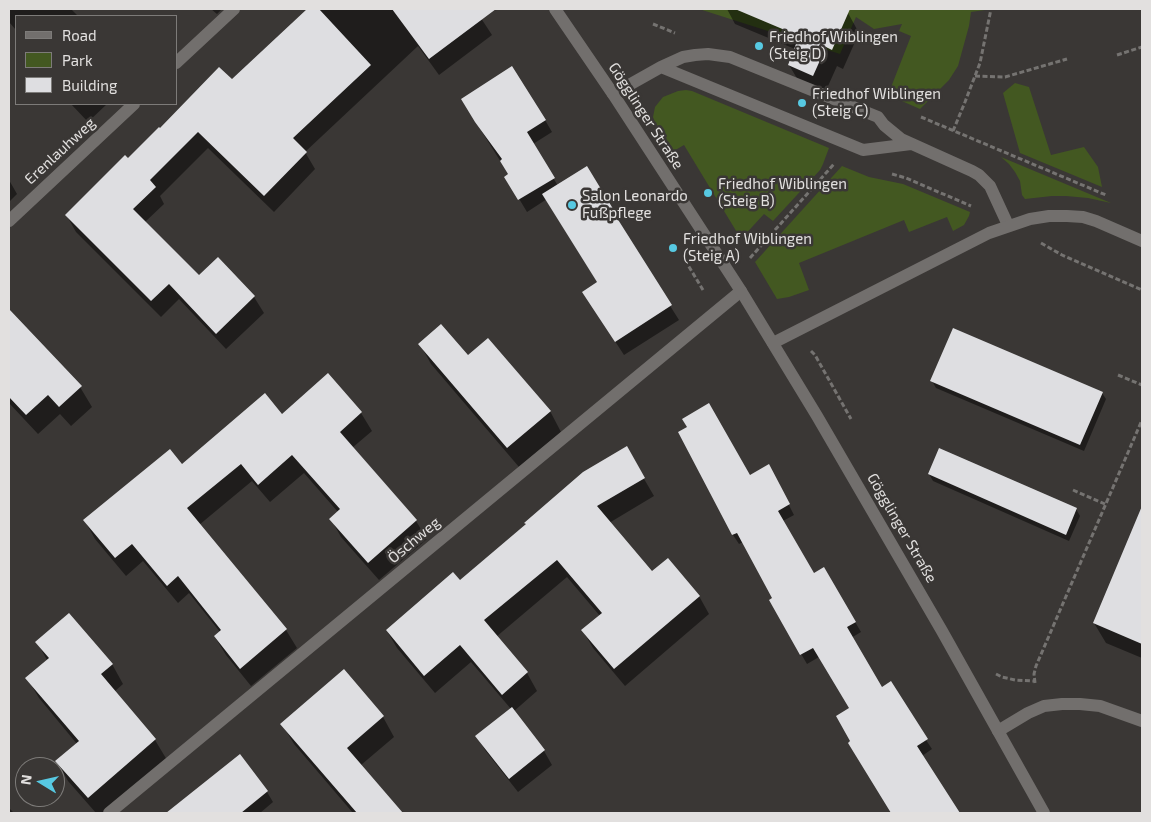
<!DOCTYPE html>
<meta charset="utf-8">
<style>
body{margin:0}
#map{position:relative;width:1151px;height:822px;overflow:hidden;background:#3a3735;font-family:"Exo 2",sans-serif}
canvas{display:block}
.frame{position:absolute;inset:0;border:10px solid #e2e0df;pointer-events:none}
.legend{position:absolute;left:15px;top:15px;width:162px;height:90px;box-sizing:border-box;background:#3a3735;border:1px solid #7d7b79;margin:0;padding:6px 9px;list-style:none;font-size:15px;color:#e2e0df}
.legend li{display:flex;align-items:center;gap:10px;height:25px}
.legend b{width:25px;border:1px solid #7d7b79}
.north{position:absolute;left:15px;top:757px;width:50px;height:50px;box-sizing:border-box;background:#3a3735;border:1px solid #7d7b79;border-radius:50%;rotate:279deg;font-size:14px;font-weight:700;line-height:20px;text-align:center;color:#e2e0df}
.north::after{content:'';display:block;margin:auto;width:18px;height:22px;background:#57c9e2;clip-path:polygon(50% 0,100% 100%,50% 72%,0 100%)}
</style>
<div id="map">
<canvas width="1151" height="822"></canvas>
<div class="frame"></div>
<ul class="legend">
<li><b style="height:6px;background:#726f6d"></b>Road</li>
<li><b style="height:14px;background:#435821"></b>Park</li>
<li><b style="height:14px;background:#dedee1"></b>Building</li>
</ul>
<div class="north">N</div>
</div>
<script>
const ctx = document.querySelector('canvas').getContext('2d');
ctx.lineJoin = 'round';
function fillPath(path, color) { ctx.fillStyle = color; ctx.fill(path, 'evenodd'); }
const poly = rows => new Path2D(rows.map(r => 'M' + r).join(''));
function trace(path, color, width, dash) { ctx.strokeStyle = color; ctx.lineWidth = width; ctx.lineCap = dash ? 'butt' : 'round'; ctx.setLineDash(dash || []); ctx.stroke(path); }
function drawText(font, color, halo, rows, align = 'center') {
  ctx.font = font + ' "Exo 2",sans-serif'; ctx.lineWidth = 5; ctx.setLineDash([]); ctx.textBaseline = 'middle'; ctx.strokeStyle = halo; ctx.fillStyle = color; for (const [text, x, y, turn = 0] of rows) {
    ctx.save(); ctx.translate(x, y); ctx.rotate((+turn || 0) * Math.PI / 180); ctx.textAlign = isNaN(turn) ? turn : align; if (halo) ctx.strokeText(text, 0, 0); ctx.fillText(text, 0, 0); ctx.restore();
  }
}
const green = poly([
 [699,9,992,9,971,12,969,26,958,66,949,80,920,109,888,95,911,36,899,31,902,24,874,29,856,17,840,54],
 [1015,83,1029,87,1051,155,1084,147,1098,167,1102,187,1020,153,1003,93],
 [678,91,686,90,692,91,829,148,823,164,820,170,773,221,764,214,741,239,684,145,672,152,656,127,653,117,655,107,663,97],
 [1001,157,1111,203,1088,198,1066,196,1052,196,1025,199,1022,195,1020,181,1015,172,1009,164],
 [842,166,869,177,903,184,970,212,969,216,964,225,953,231,947,217,909,232,904,220,799,263,809,290,789,297,777,299,755,262]
]);
const shadow = poly([
 [9,9,71,9,78,16,16,16,16,30,9,22],
 [211,9,222,9,217,14],
 [309,9,475,9,492,35,439,75,418,46,305,152,315,169,274,212,208,148,160,196,164,204,145,222,199,277,254,297,264,313,226,349,179,299,161,317,76,232,67,216,160,130,232,81],
 [727,9,838,9,848,13,859,33,843,69,837,66,824,95,801,85,789,65,795,49,735,24],
 [71,104,107,104,88,122],
 [469,111,545,120,552,132,533,144,558,186,587,168,625,232,624,233,679,320,624,355,592,306,598,283,547,199,527,212,506,177,509,175],
 [9,180,17,194,9,202],
 [9,310,80,387,92,407,71,426,60,414,38,434,9,403],
 [420,344,468,357,550,411,561,432,519,467,431,364],
 [328,375,361,413,372,431,352,448,416,521,427,539,379,580,341,537,331,519,338,512,304,473,270,502,252,481,199,525,286,630,297,648,251,686,226,655,215,637,220,632,189,593,178,603,143,561,126,576,95,539,85,521,182,466,282,415],
 [932,381,1102,393,1106,399,1084,451,936,388],
 [626,448,654,496,609,523,652,573,699,596,709,614,625,686,593,648,583,631,600,616,567,577,496,637,527,673,537,691,513,712,544,751,552,765,518,792,485,750,477,736,511,709,471,662,435,693,397,648,387,631,460,582],
 [929,474,1076,509,1080,516,1069,541,933,481],
 [749,476,774,476,794,515,783,521,813,575,824,569,861,632,851,638,882,689,926,740,932,749,922,756,959,813,890,813,892,812,852,741,851,709,819,657,807,664,770,601,774,598,743,542,739,544,733,535],
 [1142,508,1142,658,1106,643,1094,623],
 [37,642,112,664,123,684,114,692,155,740,167,760,105,813,96,813,68,781,57,761,77,744,39,698,27,678,47,660],
 [383,717,394,737,361,765,402,813,353,813,294,744,282,724],
 [267,792,273,802,260,813,190,813,182,801],
 [9,808,14,813,9,813]
]);
const building = poly([
 [307,9,319,9,371,65,293,138,307,152,264,196,198,132,150,180,156,187,133,209,199,275,218,257,255,296,216,334,169,284,151,301,65,215,125,155,128,158,159,127,160,128,219,67,232,79],
 [392,9,496,9,429,59],
 [735,9,850,9,832,50,826,47,813,76,788,65,799,36],
 [512,66,546,120,527,132,555,178,518,200,504,177,508,174,500,161,502,159,475,122,461,99],
 [587,166,618,217,617,218,672,305,615,342,582,292,597,282,542,194],
 [9,309,82,386,59,407,48,395,26,415,9,397],
 [441,324,468,355,488,338,551,411,507,448,418,344],
 [953,328,1103,392,1080,445,930,381],
 [328,373,362,412,340,432,417,520,368,563,329,519,340,509,292,455,258,485,241,464,187,508,287,629,240,669,214,636,221,630,178,576,167,586,132,544,115,558,83,520,170,449,182,464,265,393,282,414],
 [709,403,750,475,769,464,790,504,778,511,814,573,824,567,856,622,847,627,882,687,891,681,928,739,917,746,960,813,891,813,848,743,850,741,836,716,849,708,813,648,800,655,769,600,772,598,737,533,732,535,678,432,687,427,682,419],
 [627,446,645,478,597,506,652,571,668,558,700,596,614,669,581,630,602,613,557,560,484,620,528,672,502,695,460,645,424,676,386,630,453,572,460,580,526,524,524,523,583,472],
 [939,448,1077,508,1066,535,928,474],
 [1142,506,1142,644,1093,623],
 [69,613,113,664,101,674,156,739,88,798,55,761,79,741,25,678,49,658,35,642],
 [344,669,384,716,347,748,403,813,357,813,280,724],
 [512,707,545,750,509,779,475,736],
 [240,754,268,791,241,813,166,813]
]);
const path = poly([
 [653,24,675,33],
 [1117,55,1142,47],
 [975,76,1005,77,1067,59],
 [921,117,1106,195],
 [953,131,965,102,980,63,991,9],
 [892,174,906,178,971,206],
 [1041,243,1062,255,1142,290],
 [750,258,834,164],
 [685,260,703,290],
 [811,351,815,355,851,419],
 [1118,375,1142,385],
 [1073,490,1105,504],
 [996,674,1002,677,1015,680,1034,681],
 [1035,683,1034,674,1036,666,1142,420]
]);
const service = poly([
 [661,67,863,150,911,144],
 [613,94,661,67,683,57,695,55,708,54,730,57,878,117,884,125,901,139,972,171,979,175,990,186,1008,225]
]);
const minor = poly([
 [176,63,234,9],
 [9,221,134,104],
 [773,343,989,233,1030,219,1049,216,1067,216,1083,217,1096,221,1142,241],
 [998,731,1028,713,1044,706,1062,704,1080,704,1100,706,1142,721],
 [109,813,741,291]
]);
const tertiary = poly([
 [555,9,613,94,741,291,817,416,942,631,1044,813]
]);
const markers = [
 [759,46,5,"#57c9e2"],
 [802,103,5,"#57c9e2"],
 [708,193,5,"#57c9e2"],
 [572,205,5,"#57c9e2"],
 [673,248,5,"#57c9e2"]
];
const poiNames = [
 ["Friedhof Wiblingen",769,37],
 ["(Steig D)",769,54],
 ["Friedhof Wiblingen",812,94],
 ["(Steig C)",812,111],
 ["Friedhof Wiblingen",718,184],
 ["(Steig B)",718,201],
 ["Salon Leonardo",582,196],
 ["Fußpflege",582,213],
 ["Friedhof Wiblingen",683,239],
 ["(Steig A)",683,256]
];
const streetNames = [
 ["Gögglinger Straße",646,116,57],
 ["Erenlauhweg",60,151,-43],
 ["Gögglinger Straße",902,528,60],
 ["Öschweg",414,540,-40]
];
fillPath(green, '#435821');
fillPath(shadow, '#0007');
fillPath(building, '#dedee1');
trace(path, '#757371', 3, [5, 2.5]);
trace(service, '#726f6d', 12);
trace(minor, '#726f6d', 12);
trace(tertiary, '#726f6d', 12);
for (const [x, y, r, color] of markers) { const dot = new Path2D(); dot.arc(x, y, r, 0, 2 * Math.PI); ctx.fillStyle = color; ctx.fill(dot); trace(dot, '#3a3735', 2); }
drawText('15px', '#e2e0df', '#3a3735', poiNames, 'left');
drawText('15px', '#e2e0df', '#3a3735', streetNames);
</script>
